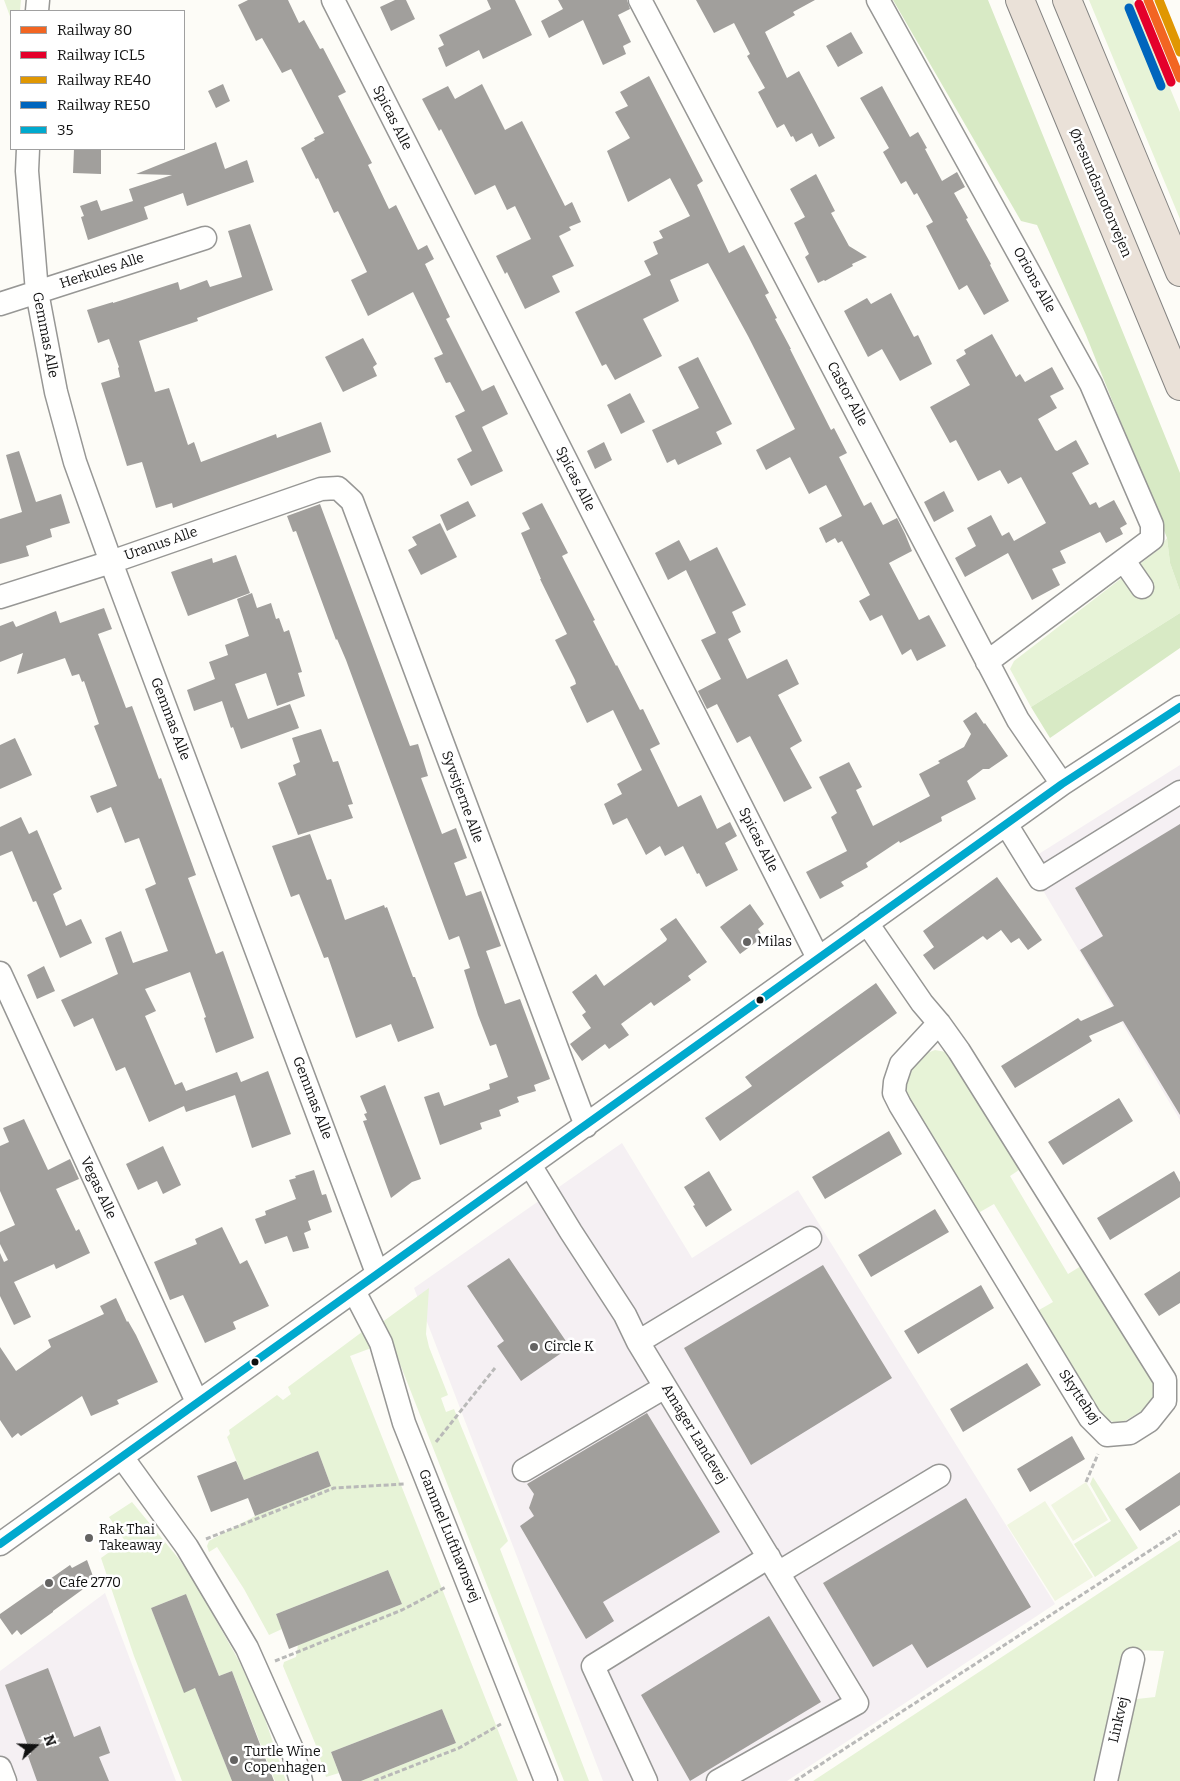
<!DOCTYPE html>
<meta charset="utf-8">
<style>
body{margin:0}
#map{position:relative;width:1180px;height:1781px;overflow:hidden;background:#fdfcf7;font-family:Bitter,serif}
canvas{display:block}
.legend{position:absolute;left:10px;top:10px;width:175px;height:140px;box-sizing:border-box;background:#fff;border:1px solid #a0a0a0;margin:0;padding:6px 9px;list-style:none;font-size:15px;color:#111}
.legend li{display:flex;align-items:center;gap:10px;height:25px}
.legend b{width:25px;border:1px solid #a0a0a0}
.north{position:absolute;left:10px;top:1721px;width:50px;height:50px;-webkit-text-stroke:4px #fff;paint-order:stroke;rotate:70deg;font-size:14px;font-weight:700;line-height:20px;text-align:center;color:#111}
.north::after{content:'';display:block;margin:auto;width:18px;height:22px;background:#111;clip-path:polygon(50% 0,100% 100%,50% 72%,0 100%)}
</style>
<div id="map">
<canvas width="1180" height="1781"></canvas>
<ul class="legend">
<li><b style="height:6px;background:#f26522"></b>Railway 80</li>
<li><b style="height:6px;background:#e4002b"></b>Railway ICL5</li>
<li><b style="height:6px;background:#e09702"></b>Railway RE40</li>
<li><b style="height:6px;background:#0065bd"></b>Railway RE50</li>
<li><b style="height:6px;background:#00a9ce"></b>35</li>
</ul>
<div class="north">N</div>
</div>
<script>
const ctx = document.querySelector('canvas').getContext('2d');
ctx.lineJoin = 'round';
function fillPath(path, color) { ctx.fillStyle = color; ctx.fill(path, 'evenodd'); }
const poly = rows => new Path2D(rows.map(r => 'M' + r).join(''));
function trace(path, color, width, dash) { ctx.strokeStyle = color; ctx.lineWidth = width; ctx.lineCap = dash ? 'butt' : 'round'; ctx.setLineDash(dash || []); ctx.stroke(path); }
function drawText(font, color, halo, rows, align = 'center') {
  ctx.font = font + ' Bitter,serif'; ctx.lineWidth = 5; ctx.setLineDash([]); ctx.textBaseline = 'middle'; ctx.strokeStyle = halo; ctx.fillStyle = color; for (const [text, x, y, turn = 0] of rows) {
    ctx.save(); ctx.translate(x, y); ctx.rotate((+turn || 0) * Math.PI / 180); ctx.textAlign = isNaN(turn) ? turn : align; if (halo) ctx.strokeText(text, 0, 0); ctx.fillText(text, 0, 0); ctx.restore();
  }
}
const industrial = poly([
 [1180,765,1180,1120,1026,862],
 [622,1143,692,1258,798,1190,1055,1604,787,1781,603,1781,414,1288],
 [105,1593,176,1781,0,1781,0,1671]
]);
const green = poly([
 [4,0,21,0,20,11,11,11,11,19],
 [1089,0,1133,0,1180,112,1180,219],
 [1167,538,1170,563,1180,591,1180,613,1031,707,1010,669,1014,661,1158,550],
 [935,1050,946,1052,1025,1166,1010,1176,1068,1274,1086,1263,1157,1387,1155,1399,1147,1408,1123,1422,1115,1423,1098,1414,1039,1315,1039,1310,1053,1302,994,1204,980,1212,976,1210,907,1097,904,1084,905,1074,922,1055],
 [429,1288,426,1334,429,1347,448,1395,441,1398,446,1412,454,1409,508,1541,500,1549,589,1781,564,1781,391,1341,381,1323],
 [366,1329,374,1347,350,1356,518,1781,361,1781,456,1743,442,1709,331,1752,339,1773,326,1777,315,1743,283,1666,284,1662,296,1657,298,1645,402,1604,388,1570,276,1614,282,1629,269,1635,244,1589,217,1547,209,1552,207,1546,209,1541,255,1516,331,1486,318,1451,244,1480,227,1437,230,1434,229,1430,277,1395,283,1400,291,1394,288,1387],
 [1093,1477,1138,1548,1095,1577,1074,1544,1111,1521,1090,1484],
 [132,1502,179,1559,195,1583,239,1661,262,1710,286,1781,275,1781,232,1671,219,1676,186,1594,151,1608,184,1692,195,1688,232,1781,182,1781,134,1656,101,1558,125,1541,109,1517],
 [1180,1540,1180,1781,1111,1781,1130,1702,1137,1699,1155,1697,1164,1651,1132,1650,1100,1781,813,1781]
]);
const forest = poly([
 [893,0,988,0,1180,473,1180,591,1170,563,1167,538,1086,335,1037,225,1021,221],
 [1180,613,1180,648,1050,738,1031,707]
]);
const pitch = poly([
 [1086,1482,1108,1520,1073,1541,1051,1505],
 [1045,1501,1093,1577,1055,1601,1007,1525]
]);
const building = poly([
 [248,0,288,0,299,23,304,20,320,49,323,48,346,92,338,96,372,163,368,165,389,209,396,205,418,250,427,245,434,259,425,264,450,317,446,319,482,391,494,385,508,414,482,427,503,471,471,486,457,459,472,451,455,416,465,411,450,382,446,383,434,358,443,354,413,292,368,316,351,280,367,272,338,211,334,213,318,178,316,179,301,148,315,140,314,138,324,133,291,69,282,73,262,38,256,41,238,5],
 [395,0,406,0,415,19,391,31,380,7],
 [487,0,515,0,532,35,483,59,479,50,446,67,438,48,444,45,439,35,491,9],
 [558,0,627,0,630,9,618,15,631,42,623,46,626,54,603,65,583,20,549,38,541,21,563,9],
 [696,0,815,0,793,12,795,15,765,32,787,78,799,71,835,138,819,147,812,133,796,142,793,136,791,137,784,124,777,128,758,92,765,88,747,56,750,54,734,23,714,33],
 [851,32,863,53,838,67,826,46],
 [649,76,703,181,697,185,729,253,744,245,769,293,765,295,777,318,775,319,791,349,790,349,831,430,834,428,847,453,839,457,864,506,871,502,883,525,897,518,905,534,912,551,889,563,919,620,929,615,946,646,917,661,911,649,902,655,882,615,870,621,859,601,870,595,842,541,838,543,835,538,826,543,819,528,842,516,826,485,809,494,790,457,766,470,756,450,795,429,748,336,708,263,670,280,679,301,643,319,662,356,615,380,606,364,602,366,575,312,651,275,644,261,658,254,653,242,663,238,659,231,690,216,670,178,628,202,607,151,630,138,615,112,628,106,620,92],
 [223,84,230,101,216,108,208,91],
 [482,84,505,130,522,121,565,206,572,202,581,222,569,227,571,230,559,236,574,266,552,276,560,292,525,309,507,272,505,274,496,256,531,239,515,206,507,210,495,185,475,195,441,129,439,131,422,99,448,86,455,99],
 [882,86,910,137,918,132,927,148,925,149,942,181,957,172,965,187,954,193,968,218,966,219,991,264,990,265,1009,301,984,315,967,285,959,290,926,226,933,222,917,193,914,195,906,181,901,184,883,152,889,148,860,98],
 [216,142,225,169,247,160,254,182,187,206,183,193,144,207,148,219,88,240,81,217,84,216,80,206,97,200,101,211,133,201,129,189,172,175,136,174],
 [74,149,101,149,101,174,73,173],
 [816,174,835,211,831,213,849,246,867,257,852,264,853,266,825,281,824,280,818,283,805,257,809,254,794,223,805,217,790,189],
 [250,224,273,290,197,318,198,321,139,341,155,392,169,388,188,445,194,442,201,462,276,434,277,438,321,422,331,452,173,508,172,503,156,508,142,462,127,466,101,383,120,377,118,368,119,367,109,339,98,343,87,310,113,302,113,303,178,282,180,290,207,280,210,287,242,277,228,231],
 [891,293,914,337,918,335,932,364,900,381,882,349,868,357,844,311,867,298,871,304],
 [992,334,1016,377,1020,374,1025,382,1052,367,1064,389,1050,396,1057,408,1038,419,1055,450,1057,451,1076,440,1089,464,1072,473,1090,505,1096,502,1099,508,1114,500,1127,524,1120,528,1123,534,1106,543,1100,532,1060,551,1066,563,1052,569,1060,585,1032,600,1008,553,965,577,955,558,976,546,967,528,991,515,1002,536,1009,532,1014,541,1046,523,1021,477,1008,484,1000,470,978,481,956,440,950,443,930,407,970,385,956,360,966,354,964,350],
 [363,338,377,364,373,367,377,376,343,392,325,357],
 [698,357,732,424,716,432,722,444,678,465,675,459,667,463,652,430,699,408,678,367],
 [630,393,645,422,621,434,607,405],
 [604,442,612,460,595,469,587,451],
 [19,451,36,502,61,494,70,523,50,529,52,537,26,546,29,556,0,564,0,519,22,512,6,455],
 [944,491,954,511,934,522,924,502],
 [468,501,476,516,447,531,440,515],
 [542,503,568,553,562,556,595,620,593,621,616,666,617,665,640,710,643,709,660,744,650,749,678,807,701,795,717,829,730,822,737,836,725,843,738,870,706,887,699,873,697,874,683,846,665,856,660,846,646,855,627,818,613,825,604,804,622,794,617,784,642,770,613,710,587,723,570,687,576,684,575,680,555,640,567,634,540,579,541,579,521,533,530,529,522,513],
 [320,504,410,746,418,744,428,776,421,778,442,834,456,828,467,858,454,863,466,896,481,891,501,946,486,951,505,1004,520,999,550,1079,534,1085,536,1091,517,1097,519,1102,499,1110,501,1116,480,1123,482,1129,440,1145,424,1097,439,1092,444,1106,490,1089,489,1084,508,1077,496,1044,490,1046,478,1015,464,970,470,968,459,936,449,940,346,660,337,639,336,640,296,531,293,532,287,516],
 [440,523,457,557,421,575,408,550,417,545,412,537],
 [679,540,690,561,717,547,746,605,732,612,741,632,728,639,747,679,787,659,799,684,778,695,802,741,790,748,812,788,784,802,750,736,737,743,717,704,707,709,698,691,721,679,701,640,716,633,686,570,668,580,655,553],
 [236,555,250,593,188,616,171,572,212,558,213,563],
 [252,593,257,608,271,603,276,619,279,618,284,632,289,630,302,672,298,673,305,696,277,706,266,673,235,684,248,719,290,704,299,728,241,749,233,727,231,728,222,701,194,711,187,690,215,679,209,662,228,655,225,645,249,636,237,599],
 [104,608,112,629,98,634,126,708,132,706,159,779,161,778,196,875,188,878,216,954,223,951,254,1038,216,1053,204,1018,206,1017,190,972,145,989,156,1011,145,1016,175,1085,182,1082,186,1091,237,1072,241,1082,268,1071,291,1134,252,1148,235,1095,186,1112,184,1106,149,1122,125,1067,116,1071,93,1018,74,1027,61,1000,118,974,105,938,121,931,133,963,168,951,145,889,156,884,139,838,125,843,111,807,97,813,90,796,117,786,94,726,99,724,84,681,82,682,79,674,72,676,65,658,17,674,23,653,0,662,0,626,13,621,16,627,56,611,60,623],
 [976,712,984,724,985,723,1008,756,989,769,983,769,967,781,976,799,941,817,942,821,900,843,899,841,866,863,868,867,841,882,844,886,820,899,806,872,847,851,831,817,837,813,819,777,849,762,862,787,856,790,873,826,930,796,919,774,940,763,938,761,964,747,971,734,963,721],
 [321,729,333,762,338,761,353,804,348,805,353,818,298,835,278,783,296,775,293,765,300,762,292,738],
 [15,738,32,775,0,789,0,745],
 [21,817,29,834,37,830,62,889,53,894,66,926,81,919,92,943,60,958,36,901,33,902,12,851,0,856,0,827],
 [1180,824,1180,1115,1123,1021,1089,1036,1092,1041,1015,1088,1001,1066,1078,1018,1081,1021,1114,1006,1080,950,1103,936,1075,888],
 [310,834,327,880,331,879,345,920,384,905,385,908,387,907,413,977,415,977,434,1028,398,1042,391,1024,356,1038,328,957,324,958,299,894,291,897,272,846],
 [997,877,1042,940,1028,950,1019,938,1011,943,1001,930,987,940,983,936,934,970,923,955,934,947,923,931],
 [750,904,764,924,758,929,763,937,740,954,720,927],
 [676,918,707,962,688,976,691,980,654,1006,651,1002,621,1024,629,1035,609,1049,605,1044,582,1061,570,1044,591,1028,582,1015,586,1012,572,992,596,974,604,986,666,941,667,939,660,929],
 [44,966,55,991,37,999,27,975],
 [876,983,897,1013,720,1141,705,1118,752,1086,745,1077],
 [385,1085,421,1179,412,1182,391,1198,363,1121,367,1120,364,1114,367,1113,360,1096],
 [1119,1098,1133,1121,1063,1165,1048,1142],
 [24,1119,48,1170,70,1159,79,1179,56,1189,76,1231,79,1229,90,1253,56,1269,54,1264,14,1282,31,1317,14,1325,0,1296,0,1253,4,1262,8,1260,0,1244,0,1232,15,1225,0,1191,0,1146,9,1142,3,1128],
 [889,1131,902,1154,825,1199,812,1177],
 [163,1146,181,1185,163,1194,157,1181,138,1190,126,1164],
 [314,1170,322,1195,326,1194,332,1212,308,1221,311,1230,304,1233,309,1248,293,1252,287,1236,265,1244,255,1219,266,1215,265,1211,296,1199,289,1180,296,1178,295,1176],
 [709,1171,732,1210,706,1227,693,1206,695,1205,684,1187],
 [1174,1171,1180,1182,1180,1197,1110,1240,1097,1218],
 [935,1209,949,1232,871,1277,858,1255],
 [222,1227,240,1264,247,1260,269,1306,233,1322,236,1329,205,1343,183,1295,170,1300,154,1262,197,1244,195,1239],
 [509,1258,570,1347,521,1381,497,1346,504,1341,467,1286],
 [823,1265,892,1378,751,1465,684,1348],
 [1180,1271,1180,1303,1159,1316,1144,1294],
 [981,1285,994,1308,918,1354,904,1331],
 [116,1298,127,1322,128,1321,136,1335,158,1382,117,1400,119,1404,91,1416,82,1396,21,1436,18,1433,12,1438,0,1420,0,1347,16,1371,51,1347,48,1340,104,1314,100,1306],
 [1027,1363,1041,1385,963,1432,950,1409],
 [647,1413,720,1532,603,1602,614,1621,586,1639,520,1526,534,1516,529,1508,534,1494,527,1484],
 [1072,1436,1085,1459,1030,1492,1017,1469],
 [318,1451,331,1486,255,1516,248,1498,211,1512,197,1476,236,1461,244,1480],
 [1180,1472,1180,1505,1140,1531,1125,1509],
 [966,1498,1031,1607,927,1668,912,1644,873,1667,823,1583],
 [87,1560,94,1579,85,1585,86,1587,53,1611,53,1612,21,1635,17,1630,12,1635,0,1618,0,1614,70,1565,72,1568],
 [388,1570,402,1604,289,1649,276,1614],
 [186,1594,219,1676,232,1671,274,1781,232,1781,195,1688,184,1693,151,1608],
 [769,1616,821,1702,690,1781,641,1695],
 [48,1668,74,1737,100,1726,110,1753,99,1757,109,1781,37,1781,28,1756,31,1754,5,1685],
 [442,1709,456,1743,361,1781,342,1781,331,1752]
]);
const path = poly([
 [436,1442,495,1368],
 [1086,1482,1098,1454],
 [206,1539,334,1488,405,1484],
 [275,1661,402,1610,446,1587],
 [374,1781,459,1748,501,1724],
 [795,1781,1180,1531]
]);
const minor = poly([
 [333,0,818,958],
 [640,0,1018,720,1062,784],
 [878,0,1091,384,1152,525,1152,539,1148,542,987,662],
 [37,11,38,0],
 [28,149,27,171,37,292,56,392,75,462,111,562,377,1273],
 [0,304,205,238],
 [1124,561,1142,587],
 [0,597,111,562,321,489,338,488,352,501,586,1126],
 [1006,824,1040,879,1180,792],
 [867,923,922,1003,939,1023,959,1051,1165,1380,1165,1401,1149,1421,1130,1433,1107,1435,1090,1418,900,1105,894,1093,895,1082,901,1064,939,1023],
 [0,973,197,1402],
 [530,1165,571,1232,625,1315,638,1342,857,1703,718,1781],
 [354,1291,381,1343,404,1423,546,1781],
 [638,1342,810,1238],
 [122,1457,187,1547,247,1648,292,1749,301,1781],
 [524,1470,665,1387],
 [0,1544,1062,784,1180,707],
 [778,1573,939,1476],
 [0,1768,5,1781],
 [646,1781,593,1666,769,1557],
 [1106,1781,1133,1659]
]);
const highway = poly([
 [1020,0,1180,386],
 [1067,0,1180,272]
]);
const bus1 = poly([
 [0,1544,1062,784,1180,707]
]);
const rail1 = poly([
 [1148,0,1180,78]
]);
const rail2 = poly([
 [1139,4,1171,82]
]);
const rail3 = poly([
 [1159,0,1180,52]
]);
const rail4 = poly([
 [1129,8,1161,86]
]);
const markers = [
 [747,942,5,"#646362"],
 [760,1000,4.5,"#111"],
 [534,1347,5,"#646362"],
 [255,1362,4.5,"#111"],
 [89,1538,5,"#646362"],
 [49,1583,5,"#646362"],
 [234,1760,5,"#646362"]
];
const streetNames = [
 ["Spicas Alle",392,118,63],
 ["Øresundsmotorvejen",1100,193,67],
 ["Herkules Alle",102,271,-18],
 ["Orions Alle",1034,280,61],
 ["Gemmas Alle",45,335,79],
 ["Castor Alle",847,394,62],
 ["Spicas Alle",575,479,63],
 ["Uranus Alle",161,544,-19],
 ["Gemmas Alle",170,719,69],
 ["Syvstjerne Alle",462,797,70],
 ["Spicas Alle",758,840,63],
 ["Gemmas Alle",312,1098,69],
 ["Vegas Alle",98,1188,65],
 ["Skyttehøj",1079,1397,56],
 ["Amager Landevej",694,1434,59],
 ["Gammel Lufthavnsvej",449,1536,68],
 ["Linkvej",1119,1720,-77]
];
const poiNames = [
 ["Milas",757,942],
 ["Circle K",544,1347],
 ["Rak Thai",99,1530],
 ["Takeaway",99,1546],
 ["Cafe 2770",59,1583],
 ["Turtle Wine",244,1752],
 ["Copenhagen",244,1768]
];
fillPath(industrial, '#f5f0f3');
fillPath(green, '#e7f3d7');
fillPath(forest, '#d8eac5');
fillPath(pitch, '#f0f6e1');
fillPath(building, '#a19f9c');
trace(minor, '#979795', 25);
trace(highway, '#858482', 30);
trace(path, '#b9b9b8', 3, [5, 2.5]);
trace(minor, '#fffffe', 22);
trace(highway, '#eae1d8', 28);
trace(bus1, '#00a9ce', 8);
trace(rail1, '#f26522', 9);
trace(rail2, '#e4002b', 9);
trace(rail3, '#e09702', 9);
trace(rail4, '#0065bd', 9);
for (const [x, y, r, color] of markers) { const dot = new Path2D(); dot.arc(x, y, r, 0, 2 * Math.PI); ctx.fillStyle = color; ctx.fill(dot); trace(dot, '#fff', 2); }
drawText('14px', '#111', '#fff', streetNames);
drawText('14px', '#111', '#fff', poiNames, 'left');
</script>
